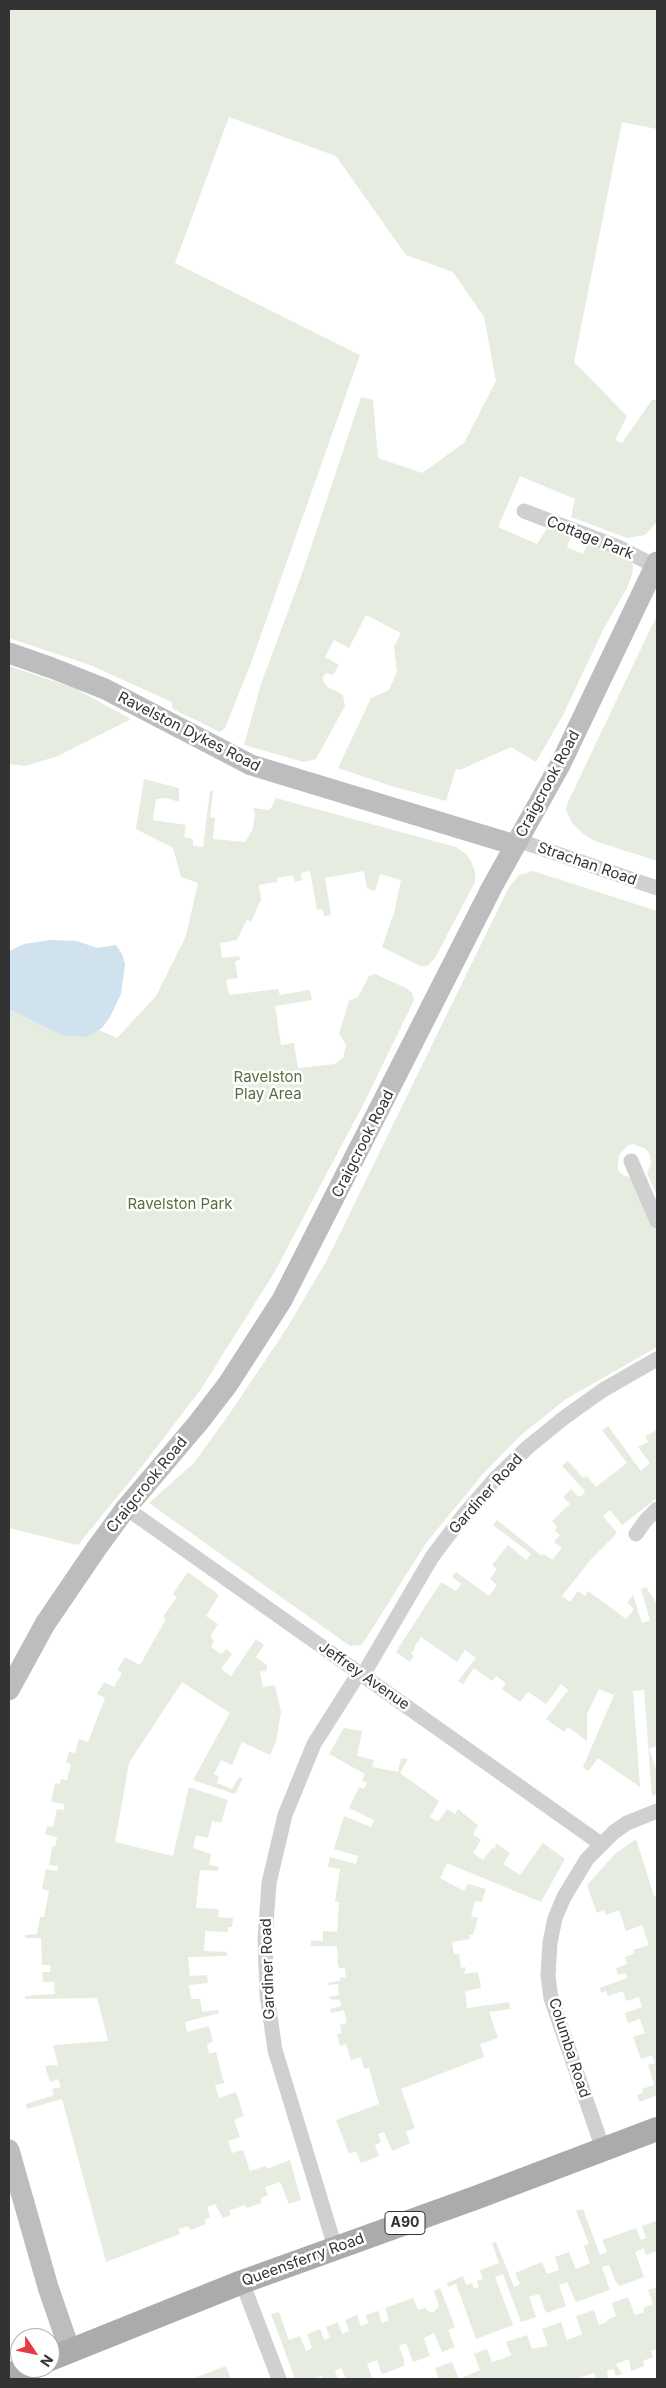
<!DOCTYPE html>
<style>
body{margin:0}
#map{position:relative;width:666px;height:2388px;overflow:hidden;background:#fff;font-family:Inter,sans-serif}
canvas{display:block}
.frame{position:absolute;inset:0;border:10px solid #333;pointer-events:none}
.north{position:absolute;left:10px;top:2328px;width:50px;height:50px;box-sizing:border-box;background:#fff;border:1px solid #adadad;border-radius:50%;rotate:124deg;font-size:14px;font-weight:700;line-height:20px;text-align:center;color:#333}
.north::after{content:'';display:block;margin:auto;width:18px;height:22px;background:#e63946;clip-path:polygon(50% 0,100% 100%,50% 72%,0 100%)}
</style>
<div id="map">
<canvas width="666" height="2388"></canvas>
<div class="frame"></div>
<div class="north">N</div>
</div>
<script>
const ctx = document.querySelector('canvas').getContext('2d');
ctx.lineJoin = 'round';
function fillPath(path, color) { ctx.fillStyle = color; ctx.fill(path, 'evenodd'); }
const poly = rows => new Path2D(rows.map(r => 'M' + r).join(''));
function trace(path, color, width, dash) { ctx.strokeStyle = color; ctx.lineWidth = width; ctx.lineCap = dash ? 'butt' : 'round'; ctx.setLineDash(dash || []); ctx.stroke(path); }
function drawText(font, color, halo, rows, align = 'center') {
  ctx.font = font + ' Inter,sans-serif'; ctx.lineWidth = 5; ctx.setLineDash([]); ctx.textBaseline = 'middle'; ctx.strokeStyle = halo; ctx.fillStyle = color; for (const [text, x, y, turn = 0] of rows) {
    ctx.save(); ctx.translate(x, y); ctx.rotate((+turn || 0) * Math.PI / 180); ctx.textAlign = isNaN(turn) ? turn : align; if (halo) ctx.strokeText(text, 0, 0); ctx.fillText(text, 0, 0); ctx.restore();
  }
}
const green = poly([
 [9,9,657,9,657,129,622,122,574,362,627,416,615,440,622,443,652,400,657,400,657,522,645,535,627,538,571,517,575,499,520,476,498,527,537,544,547,528,572,534,567,547,583,554,589,540,629,558,633,566,632,575,627,588,604,628,563,715,536,762,511,747,460,770,456,769,446,801,391,786,338,768,371,698,389,690,397,672,394,647,401,633,366,615,349,648,334,640,325,657,339,665,333,675,327,673,323,676,323,681,328,687,343,695,345,706,316,759,304,762,244,745,261,684,304,568,361,397,373,400,378,458,422,473,464,443,496,381,484,317,453,272,406,255,336,156,229,117,175,263,360,355,251,663,225,728,220,732,175,710,172,707,172,702,90,665,9,638],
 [657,615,657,861,595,841,583,834,572,823,566,810,568,802],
 [9,666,74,688,131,719,58,756,25,766,9,764],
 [144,779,179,788,179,802,166,798,156,799,153,820,186,825,184,837,193,839,193,846,203,847,210,791,213,791,210,817,215,818,213,839,245,842,253,829,255,813,253,808,270,810,276,798,456,847,465,853,471,861,475,872,475,882,435,958,427,966,420,966,382,947,394,913,401,880,380,874,375,891,367,888,364,871,325,878,331,915,324,916,323,909,317,910,310,871,301,873,302,880,295,882,293,875,277,878,277,882,259,885,261,900,251,922,247,919,237,940,220,943,222,958,239,956,240,960,235,961,238,978,226,980,229,995,278,989,280,995,310,990,312,1000,275,1006,281,1045,294,1043,298,1068,335,1064,343,1058,346,1045,339,1034,349,1001,358,997,369,976,375,974,406,988,412,993,414,1000,364,1103,274,1273,201,1389,143,1465,78,1545,9,1528,9,991,117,1038,156,996,186,936,198,883,181,877,173,848,136,829],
 [533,871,657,911,657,1196,647,1173,651,1164,650,1155,646,1149,633,1144,627,1146,619,1155,618,1163,618,1170,623,1175,634,1179,657,1233,657,1347,566,1399,521,1435,482,1475,426,1543,365,1640,361,1645,350,1646,149,1503,194,1463,230,1413,287,1328,327,1260,509,887,519,875],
 [608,1426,641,1471,650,1463,638,1447,648,1442,645,1436,657,1430,657,1498,622,1525,610,1510,603,1516,617,1533,592,1558,562,1596,570,1602,578,1591,585,1596,588,1591,626,1619,634,1609,627,1603,633,1595,642,1623,650,1620,641,1589,646,1587,657,1604,657,1743,656,1746,649,1749,657,1771,657,1794,652,1796,644,1690,633,1691,640,1787,598,1758,588,1771,583,1767,614,1695,599,1689,587,1714,587,1741,568,1727,564,1732,546,1719,568,1690,561,1684,546,1704,528,1692,520,1702,502,1689,506,1683,496,1676,492,1681,474,1668,463,1684,458,1681,476,1658,465,1650,457,1662,421,1637,414,1647,415,1648,411,1654,414,1656,410,1662,396,1652,441,1582,456,1591,461,1584,452,1577,456,1572,489,1596,497,1585,490,1579,497,1569,492,1565,508,1545,526,1560,531,1554,493,1525,497,1520,542,1556,544,1554,552,1560,562,1548,554,1542,560,1535,555,1531,557,1527,552,1521,570,1504,563,1497,571,1489,579,1497,583,1495,585,1491,562,1466,568,1461,583,1478,587,1476,596,1487,627,1463,602,1430],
 [188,1572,219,1595,206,1616,218,1624,210,1637,214,1640,211,1647,221,1654,227,1649,232,1654,221,1669,231,1676,256,1639,264,1645,256,1657,267,1665,267,1670,260,1672,263,1687,275,1685,276,1690,281,1712,276,1742,270,1755,242,1742,232,1765,221,1760,214,1774,219,1777,217,1783,232,1789,239,1777,243,1778,235,1794,193,1780,230,1713,182,1682,129,1763,115,1842,173,1856,189,1787,228,1800,221,1823,212,1821,208,1838,196,1835,193,1848,211,1854,209,1865,219,1867,218,1871,200,1870,196,1908,219,1909,218,1917,233,1918,232,1927,228,1927,228,1932,205,1931,204,1951,227,1952,227,1956,188,1957,190,1976,207,1975,208,1983,189,1985,191,1999,200,1999,202,2012,218,2010,219,2013,185,2022,187,2032,209,2026,213,2042,207,2044,209,2054,216,2052,224,2083,215,2085,219,2098,236,2092,244,2116,234,2120,240,2137,228,2141,232,2153,243,2150,250,2171,266,2166,267,2169,290,2160,301,2200,289,2204,280,2182,265,2187,268,2195,260,2199,262,2203,247,2208,245,2205,237,2208,229,2210,231,2215,223,2218,215,2204,207,2207,210,2217,204,2220,206,2224,190,2230,188,2226,178,2229,180,2234,106,2262,62,2099,27,2109,26,2104,54,2095,52,2089,61,2087,58,2079,50,2082,45,2066,58,2065,53,2045,108,2041,107,2036,97,1998,25,1999,25,1996,55,1994,54,1982,43,1982,42,1972,50,1972,50,1965,42,1965,41,1938,25,1938,25,1935,37,1934,40,1917,44,1917,49,1891,42,1889,46,1869,57,1871,58,1866,49,1865,52,1847,55,1847,57,1837,45,1834,47,1826,53,1827,57,1809,64,1810,64,1804,51,1802,55,1783,60,1784,61,1779,67,1780,71,1764,66,1762,69,1752,75,1753,79,1739,88,1742,105,1698,97,1694,104,1682,114,1687,122,1673,117,1670,125,1657,140,1665,166,1619,163,1617,177,1597,173,1594],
 [344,1728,362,1731,357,1756,374,1760,372,1767,398,1772,401,1758,408,1759,400,1773,439,1801,430,1817,438,1822,447,1809,455,1814,458,1809,478,1825,473,1834,481,1840,473,1853,483,1860,492,1848,494,1849,497,1844,510,1853,503,1864,520,1875,543,1843,565,1859,541,1902,447,1863,440,1878,464,1891,468,1884,486,1889,482,1902,475,1901,471,1916,478,1918,473,1935,469,1934,470,1939,452,1942,454,1954,459,1954,461,1968,466,1967,464,1974,478,1972,481,1988,465,1991,467,2008,509,2002,510,2009,489,2012,498,2038,480,2044,484,2057,401,2089,415,2128,406,2132,410,2143,392,2151,384,2132,378,2134,381,2142,375,2145,379,2156,361,2163,356,2151,349,2154,336,2120,379,2104,369,2068,364,2069,361,2057,351,2060,346,2044,340,2046,337,2034,342,2033,340,2025,347,2023,344,2010,332,2013,330,2009,341,2006,340,2000,330,1999,329,1997,339,1995,338,1984,328,1985,328,1983,340,1981,340,1978,346,1977,345,1968,340,1968,338,1966,337,1946,311,1946,311,1940,323,1941,323,1931,337,1932,339,1902,335,1902,340,1869,328,1867,330,1857,356,1864,358,1856,334,1849,344,1816,371,1827,374,1820,349,1808,359,1787,364,1789,367,1783,362,1780,365,1774,329,1754],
 [636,1839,654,1896,657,1896,657,2095,640,2102,637,2095,643,2093,642,2089,654,2085,648,2065,655,2063,652,2055,641,2059,633,2037,645,2033,640,2019,628,2023,625,2013,642,2007,639,1997,626,2001,623,1991,608,1996,606,1991,601,1993,600,1988,627,1978,625,1973,618,1975,616,1968,627,1964,625,1957,634,1954,633,1950,649,1945,642,1925,626,1931,619,1910,606,1915,604,1910,597,1913,587,1885,616,1853],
 [583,2209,600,2255,607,2252,602,2240,636,2228,641,2240,646,2238,642,2226,656,2221,657,2251,646,2255,644,2248,635,2252,644,2277,620,2286,616,2282,609,2265,602,2267,610,2290,576,2302,567,2282,559,2285,566,2306,546,2313,539,2294,529,2297,536,2317,521,2322,503,2274,495,2277,513,2325,476,2339,456,2284,448,2287,447,2283,463,2276,466,2285,472,2283,474,2289,479,2287,477,2281,483,2279,480,2270,499,2263,492,2243,496,2242,514,2287,520,2284,515,2273,542,2262,547,2274,559,2270,555,2257,569,2252,576,2269,590,2263,584,2246,589,2244,576,2211],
 [657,2287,657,2349,651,2351,653,2357,643,2361,644,2366,631,2371,629,2359,616,2364,622,2374,616,2376,613,2369,607,2371,608,2379,596,2379,594,2373,576,2379,459,2379,480,2370,474,2354,487,2349,492,2362,502,2359,511,2355,506,2342,527,2335,532,2349,548,2346,542,2329,561,2322,567,2340,575,2337,582,2334,576,2316,594,2310,599,2325,607,2322,607,2320,616,2316,612,2303,628,2297,635,2315,644,2312,643,2308,653,2304,648,2290],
 [440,2288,455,2327,448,2330,455,2347,442,2352,434,2333,424,2338,430,2356,413,2362,406,2343,399,2346,404,2360,404,2366,382,2374,377,2360,367,2364,372,2378,368,2379,346,2379,341,2368,335,2371,338,2379,324,2379,322,2376,313,2379,295,2379,271,2314,279,2312,289,2340,300,2336,306,2351,312,2348,307,2334,320,2329,324,2340,330,2338,326,2327,338,2322,342,2334,349,2331,345,2320,357,2315,361,2326,368,2323,366,2315,378,2311,382,2323,389,2320,385,2308,413,2298,418,2310,425,2308,429,2312,434,2312,439,2306,434,2291],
 [452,2362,459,2379,439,2379,435,2368],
 [226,2366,231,2379,191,2379,205,2374]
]);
const water = poly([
 [50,940,77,941,97,948,116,945,122,954,125,964,121,994,110,1017,102,1028,86,1037,61,1035,9,1009,9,951,24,944]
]);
const street = poly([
 [524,511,618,547,655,566],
 [517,840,657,888],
 [631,1161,657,1221],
 [126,1508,601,1844],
 [636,1534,646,1520,657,1509],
 [363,1675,432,1557,463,1516,495,1479,528,1447,565,1417,603,1390,657,1359],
 [603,2149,551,1998,548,1976,550,1943,555,1918,564,1897,587,1859,614,1832,627,1823,657,1811],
 [335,2247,275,2050,267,1995,265,1939,269,1883,285,1815,314,1744,359,1673],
 [242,2282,279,2379]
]);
const secondary = poly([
 [9,653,52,668,105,689,251,765,515,845],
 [9,1690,45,1624,96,1549,126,1508,198,1423,228,1384,282,1300,492,887,560,765,657,562],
 [9,2150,48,2287,70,2351]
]);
const primary = poly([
 [50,2359,242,2282,475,2198,657,2129],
 [9,2375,26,2368]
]);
const shields = [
 [405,2223,40]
];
const shieldNames = [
 ["A90",405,2223]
];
const streetNames = [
 ["Cottage Park",590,538,22],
 ["Ravelston Dykes Road",189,732,27],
 ["Craigcrook Road",548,784,-62],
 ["Strachan Road",587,864,19],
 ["Craigcrook Road",363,1144,-63],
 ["Craigcrook Road",147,1485,-51],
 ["Gardiner Road",486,1494,-48],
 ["Jeffrey Avenue",364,1676,35],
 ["Gardiner Road",268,1969,-92],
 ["Columba Road",569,2048,72],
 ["Queensferry Road",303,2260,-20]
];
const parkNames = [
 ["Ravelston",268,1077],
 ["Play Area",268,1094],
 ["Ravelston Park",180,1204]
];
fillPath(green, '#e6ecdf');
fillPath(water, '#cfe2ee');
trace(street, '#d0d0d0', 15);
trace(secondary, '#bdbdbd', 21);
trace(primary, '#ababab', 24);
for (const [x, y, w] of shields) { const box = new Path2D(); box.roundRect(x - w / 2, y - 11.5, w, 23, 4); ctx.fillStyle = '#fff'; ctx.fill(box); trace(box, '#333', 1); }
drawText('bold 14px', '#333', null, shieldNames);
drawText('15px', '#333', '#fff', streetNames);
drawText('15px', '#56703f', '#fff', parkNames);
</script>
